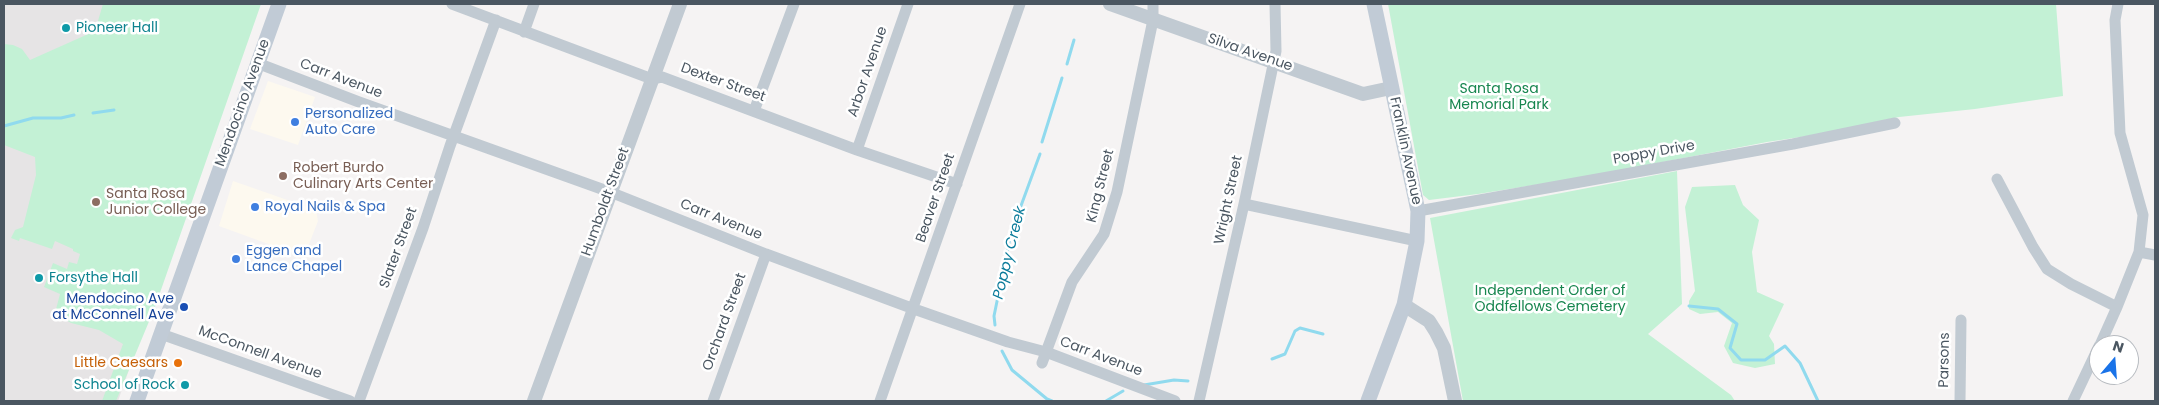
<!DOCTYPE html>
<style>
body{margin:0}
#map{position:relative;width:2159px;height:405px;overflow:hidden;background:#f5f3f3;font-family:Poppins,sans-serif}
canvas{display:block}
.frame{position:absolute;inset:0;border:5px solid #4a5661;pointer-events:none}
.north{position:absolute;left:2089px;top:335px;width:50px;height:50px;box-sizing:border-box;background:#fff;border:1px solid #b7bbc0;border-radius:50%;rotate:18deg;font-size:14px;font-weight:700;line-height:20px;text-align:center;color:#4a5661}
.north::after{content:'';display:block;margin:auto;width:18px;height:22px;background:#1a73e8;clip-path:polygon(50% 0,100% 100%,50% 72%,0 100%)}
</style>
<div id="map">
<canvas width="2159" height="405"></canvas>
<div class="frame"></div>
<div class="north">N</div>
</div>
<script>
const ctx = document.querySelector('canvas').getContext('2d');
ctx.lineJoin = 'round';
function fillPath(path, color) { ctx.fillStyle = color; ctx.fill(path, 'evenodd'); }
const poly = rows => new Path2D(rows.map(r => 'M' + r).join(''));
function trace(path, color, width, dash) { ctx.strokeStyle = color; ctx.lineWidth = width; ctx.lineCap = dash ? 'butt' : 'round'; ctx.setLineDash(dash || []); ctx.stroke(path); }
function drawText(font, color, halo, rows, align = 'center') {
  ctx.font = font + ' Poppins,sans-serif'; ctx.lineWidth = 5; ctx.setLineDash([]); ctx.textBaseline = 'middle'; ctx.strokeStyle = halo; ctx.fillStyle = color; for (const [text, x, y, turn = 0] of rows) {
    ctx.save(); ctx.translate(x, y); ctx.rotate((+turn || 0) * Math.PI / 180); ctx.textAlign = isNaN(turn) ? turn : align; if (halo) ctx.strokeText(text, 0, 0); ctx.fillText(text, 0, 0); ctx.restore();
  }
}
const commercial = poly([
 [268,81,315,97,298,145,250,129],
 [233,181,316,210,318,221,304,257,219,226]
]);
const education = poly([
 [4,4,258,4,118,401,4,401]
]);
const green = poly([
 [103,4,261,4,155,307,116,401,102,401,123,344,99,330,71,323,55,313,60,294,44,287,53,263,67,269,69,262,77,264,80,254,73,251,73,249,55,241,52,249,20,238,19,241,11,238,15,230,23,227,36,175,35,157,4,145,4,44,13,45,22,49,30,60,95,31],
 [1388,4,2056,4,2063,96,1975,109,1899,117,1814,135,1767,142,1585,177,1478,194,1429,200,1423,195],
 [1677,171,1682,304,1648,334,1731,395,1735,401,1463,401,1430,218],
 [1735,185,1743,205,1759,220,1752,252,1757,292,1784,304,1769,336,1774,344,1775,364,1755,368,1733,363,1724,346,1732,323,1718,312,1700,314,1689,309,1689,301,1695,291,1685,207,1692,187]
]);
const stream = poly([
 [1067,64,1074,40],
 [93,113,114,110],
 [4,126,33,118,61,118,74,115],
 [1042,142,1062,78],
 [1689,306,1718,309,1737,324,1730,348,1741,360,1765,360,1785,346,1800,363,1818,401],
 [995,325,994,316,1011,233,1040,154],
 [1002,351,1012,370,1047,399,1052,401],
 [1272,359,1285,354,1295,331,1300,328,1323,334],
 [1144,385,1174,380,1188,381],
 [1106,401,1123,391]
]);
const minor = poly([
 [452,4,652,79,662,77,857,150,957,184],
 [524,32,534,4],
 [257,63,359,102,610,192,766,254,914,309,1008,342,1046,352,1175,401],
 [754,111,794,4],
 [857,150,908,4],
 [1997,179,2033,247,2047,269,2071,284,2117,307],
 [1244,204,1417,241],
 [1418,211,1793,144,1895,123],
 [2139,252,2155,255],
 [161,334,350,401],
 [2100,345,2117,307,2139,252,2143,215,2120,133,2115,20,2118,4],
 [1042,363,1072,282,1104,234,1117,192,1153,20,1153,4],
 [359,401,423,228,450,146,496,20],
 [713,401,766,254],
 [880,401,1020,4],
 [1199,401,1244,204,1276,51,1275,4],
 [1960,401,1961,320],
 [2073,401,2099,346]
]);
const tertiary = poly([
 [1110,4,1363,94,1391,88],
 [1404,305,1429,321,1436,332,1444,348,1455,401],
 [534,401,680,4]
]);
const secondary = poly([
 [137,401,279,4],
 [1368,401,1404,305,1417,241,1418,211,1374,4]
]);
const markers = [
 [66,28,5,"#0f9aa8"],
 [295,122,5,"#3f7fe0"],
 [283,176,5,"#8d6e63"],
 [96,202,5,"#8d6e63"],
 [255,207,5,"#3f7fe0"],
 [236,259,5,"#3f7fe0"],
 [39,278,5,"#0f9aa8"],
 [184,307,5,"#1a4fb4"],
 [178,363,5,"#e8710a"],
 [185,385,5,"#0f9aa8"]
];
const cultureNames = [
 ["Pioneer Hall",76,28],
 ["Forsythe Hall",49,278],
 ["School of Rock",175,385,"right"]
];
const streetNames = [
 ["Silva Avenue",1250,53,19],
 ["Arbor Avenue",868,72,-71],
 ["Carr Avenue",341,79,21],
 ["Dexter Street",723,83,20],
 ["Mendocino Avenue",243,103,-70],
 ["Franklin Avenue",1405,151,78],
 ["Poppy Drive",1654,153,-10],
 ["King Street",1101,186,-76],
 ["Beaver Street",936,198,-71],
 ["Wright Street",1229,200,-78],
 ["Humboldt Street",606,202,-70],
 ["Carr Avenue",721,220,22],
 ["Slater Street",399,248,-70],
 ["Orchard Street",725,322,-70],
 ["McConnell Avenue",260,353,20],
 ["Carr Avenue",1101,357,21],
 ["Parsons",1945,360,-89]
];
const parkNames = [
 ["Santa Rosa",1499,89],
 ["Memorial Park",1499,105],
 ["Independent Order of",1550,291],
 ["Oddfellows Cemetery",1550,307]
];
const shopNames = [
 ["Personalized",305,114],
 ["Auto Care",305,130],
 ["Royal Nails & Spa",265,207],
 ["Eggen and",246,251],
 ["Lance Chapel",246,267]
];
const educationNames = [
 ["Robert Burdo",293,168],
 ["Culinary Arts Center",293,184],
 ["Santa Rosa",106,194],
 ["Junior College",106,210]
];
const transitNames = [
 ["Mendocino Ave",174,299],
 ["at McConnell Ave",174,315]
];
const foodNames = [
 ["Little Caesars",168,363]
];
const waterNames = [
 ["Poppy Creek",1010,253,-76]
];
fillPath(commercial, '#fdf9ef');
fillPath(education, '#e6e4e5');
fillPath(green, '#c3f1d5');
trace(stream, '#90daee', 3);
trace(minor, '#c1cad2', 11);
trace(tertiary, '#c1cad2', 14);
trace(secondary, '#c1cbd6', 15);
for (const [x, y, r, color] of markers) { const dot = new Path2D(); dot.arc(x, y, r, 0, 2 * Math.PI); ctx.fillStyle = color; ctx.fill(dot); trace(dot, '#fff', 2); }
drawText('14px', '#0d838f', '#fff', cultureNames, 'left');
drawText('14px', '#4a5661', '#fff', streetNames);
drawText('14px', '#17864f', '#fff', parkNames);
drawText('14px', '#366cbe', '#fff', shopNames, 'left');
drawText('14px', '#785e54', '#fff', educationNames, 'left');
drawText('14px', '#164399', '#fff', transitNames, 'right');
drawText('14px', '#c56008', '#fff', foodNames, 'right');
drawText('italic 15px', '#0c7c9b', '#fff', waterNames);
</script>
